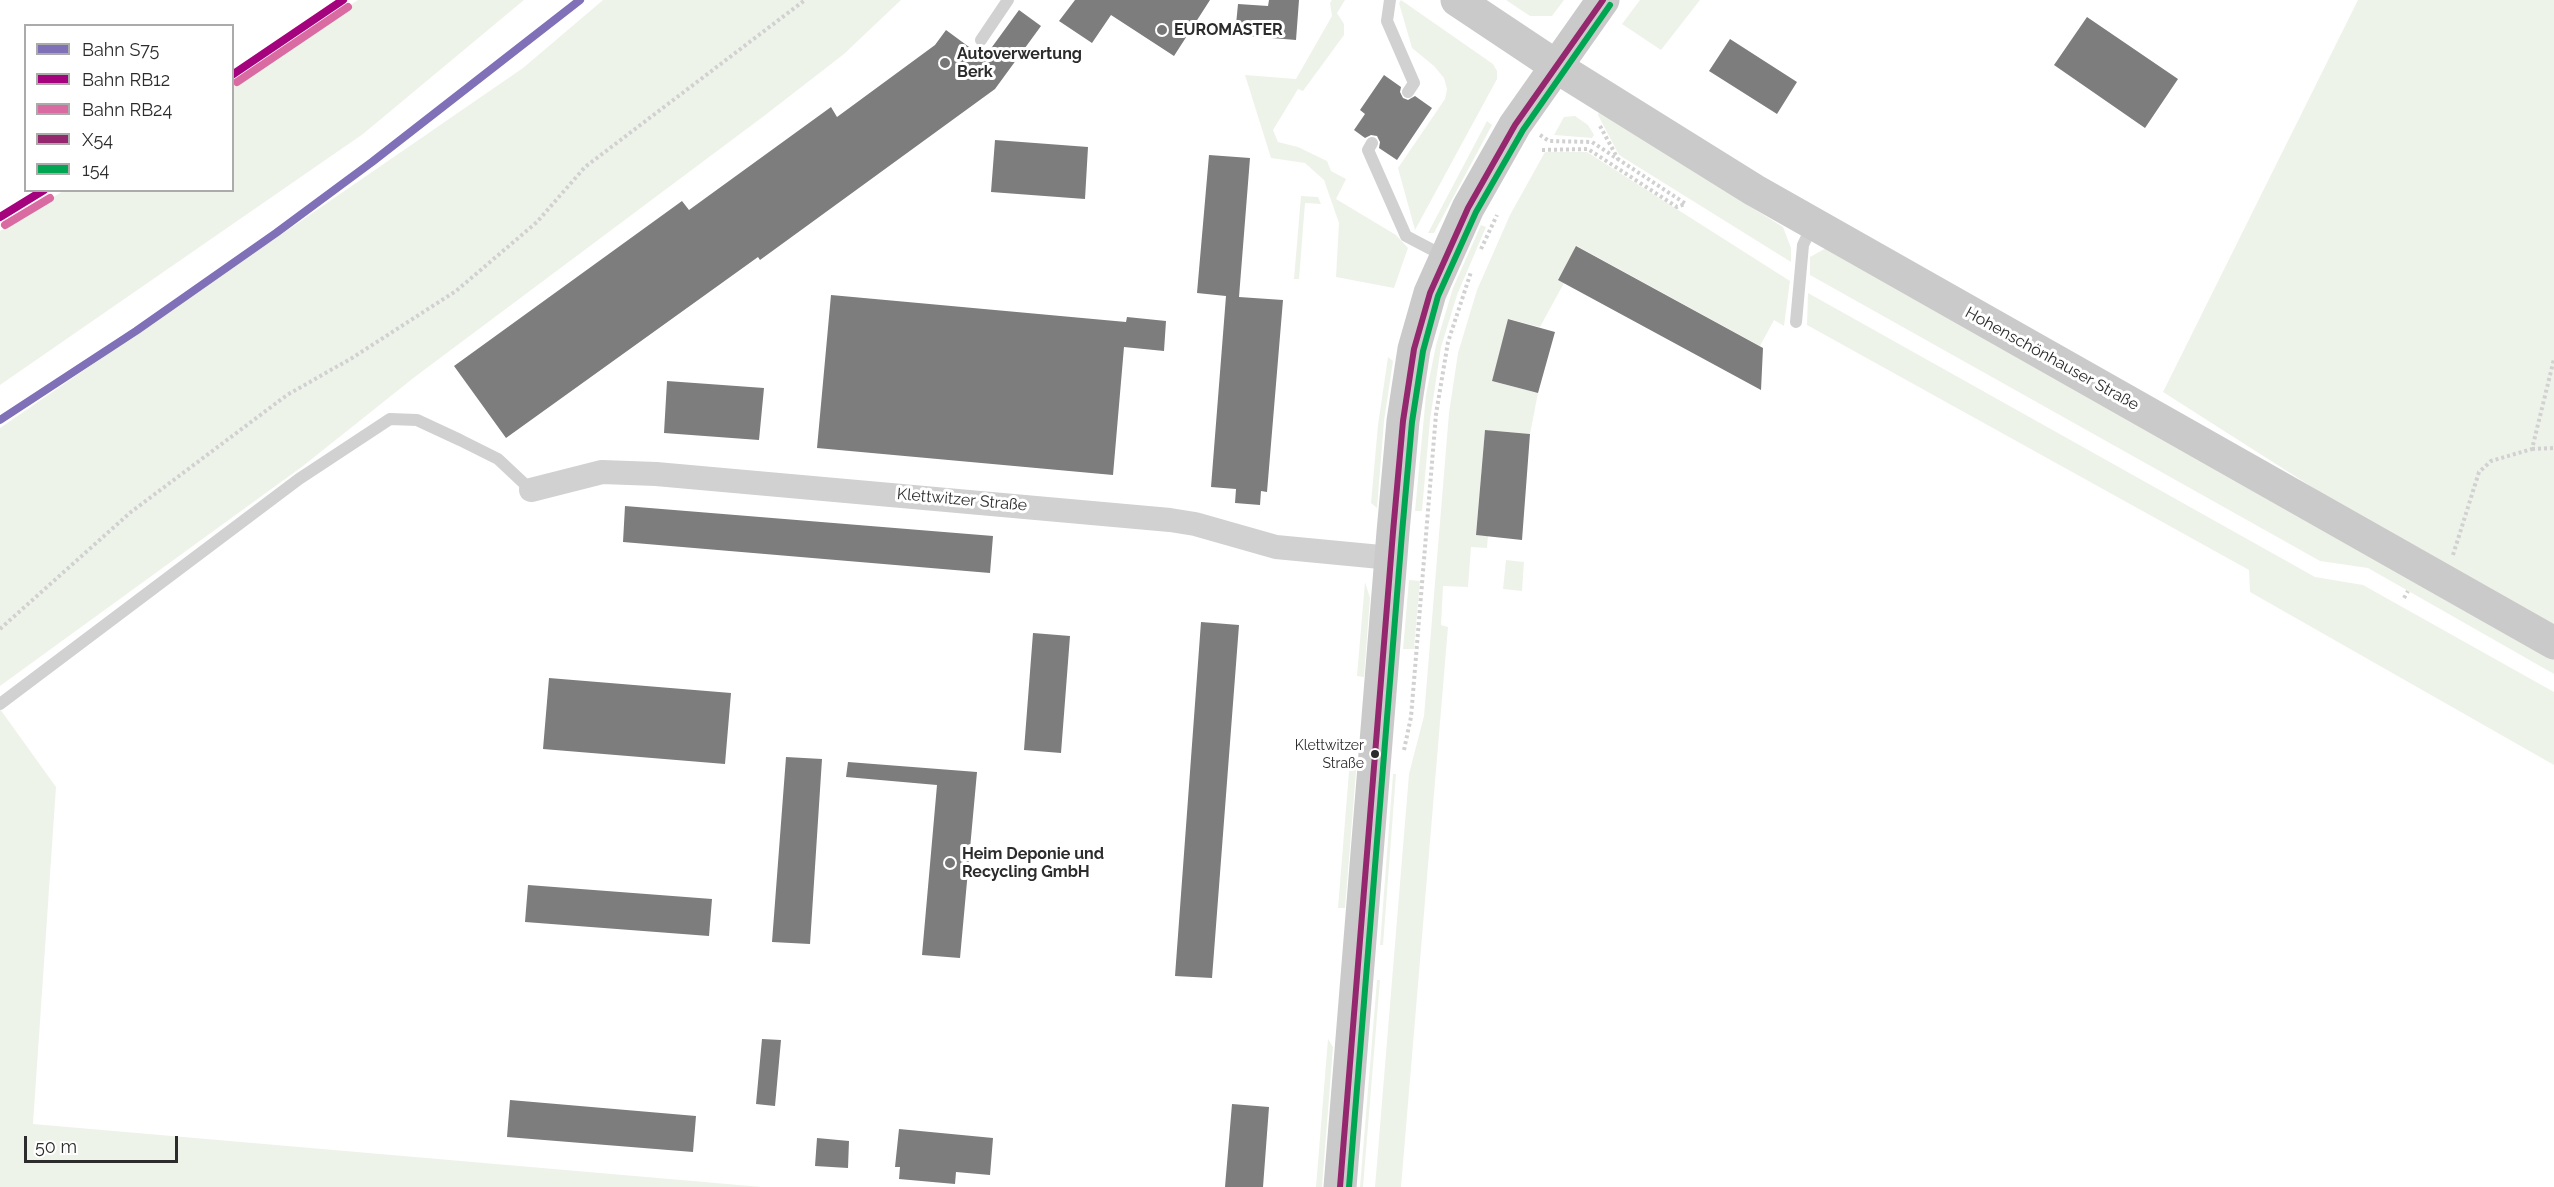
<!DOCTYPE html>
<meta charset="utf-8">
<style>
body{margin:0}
#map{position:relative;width:2554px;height:1187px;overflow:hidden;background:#fff;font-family:Raleway,sans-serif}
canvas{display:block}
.legend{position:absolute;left:24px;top:24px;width:210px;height:168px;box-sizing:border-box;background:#fff;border:2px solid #ababab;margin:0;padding:8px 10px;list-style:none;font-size:18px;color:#2c2c2c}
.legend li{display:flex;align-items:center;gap:12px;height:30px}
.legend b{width:30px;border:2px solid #ababab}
.scale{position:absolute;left:24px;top:1136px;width:154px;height:27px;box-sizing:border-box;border:3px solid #2c2c2c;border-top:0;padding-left:8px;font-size:18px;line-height:21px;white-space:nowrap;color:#2c2c2c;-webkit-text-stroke:4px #fff;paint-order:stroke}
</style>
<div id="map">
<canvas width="2554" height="1187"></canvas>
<ul class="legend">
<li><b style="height:8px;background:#8070b7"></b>Bahn S75</li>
<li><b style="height:8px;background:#a5027d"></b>Bahn RB12</li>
<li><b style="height:8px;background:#da6ba2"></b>Bahn RB24</li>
<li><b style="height:8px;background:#95276e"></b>X54</li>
<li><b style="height:8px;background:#00a651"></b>154</li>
</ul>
<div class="scale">50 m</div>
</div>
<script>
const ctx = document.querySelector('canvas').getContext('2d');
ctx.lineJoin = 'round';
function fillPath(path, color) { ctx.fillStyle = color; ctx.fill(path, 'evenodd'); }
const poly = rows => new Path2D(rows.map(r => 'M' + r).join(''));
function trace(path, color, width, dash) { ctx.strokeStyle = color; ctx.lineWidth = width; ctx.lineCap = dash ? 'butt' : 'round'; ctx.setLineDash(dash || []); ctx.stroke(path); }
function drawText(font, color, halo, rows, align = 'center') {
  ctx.font = font + ' Raleway,sans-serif'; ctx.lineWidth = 6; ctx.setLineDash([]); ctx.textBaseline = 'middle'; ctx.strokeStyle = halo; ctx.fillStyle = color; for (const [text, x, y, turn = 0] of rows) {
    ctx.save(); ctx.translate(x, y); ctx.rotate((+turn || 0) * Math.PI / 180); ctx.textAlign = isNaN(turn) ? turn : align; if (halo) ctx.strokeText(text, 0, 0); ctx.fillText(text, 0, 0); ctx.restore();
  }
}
const green = poly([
 [358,0,524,0,363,134,0,385,0,231,63,191,232,190,233,81],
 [603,0,901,0,844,54,764,116,416,376,303,466,0,686,0,428,523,68],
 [1332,0,1345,0,1337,13,1344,24,1344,35,1303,91,1298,89,1273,130,1278,142,1298,147,1327,161,1331,171,1346,179,1336,199,1396,235,1408,248,1394,288,1336,277,1339,223,1324,180,1305,163,1271,158,1245,75,1296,79,1332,16,1330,3],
 [1401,0,1493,64,1497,71,1497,79,1415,230,1398,168,1445,99,1447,89,1444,78,1434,66,1412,48,1399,3],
 [1506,0,1564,0,1552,16,1530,16],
 [1640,0,1700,0,1661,50,1622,24],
 [2358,0,2554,0,2554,631,2406,547,2163,392],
 [1599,112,1783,227,1791,248,1791,262,1619,155,1598,115],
 [1575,116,1588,125,1594,135,1592,138,1554,135,1564,117],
 [1487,121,1492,125,1434,233,1428,233],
 [1545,152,1587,152,1790,281,1784,326,1774,320,1760,346,1577,246,1558,279,1564,283,1540,327,1509,319,1492,381,1538,393,1530,434,1485,430,1476,535,1488,536,1487,548,1471,547,1468,587,1443,586,1441,625,1448,627,1401,1187,1375,1187,1409,774,1424,716,1449,413,1458,353,1477,290,1510,215],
 [1301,196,1318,197,1321,204,1305,203,1299,279,1294,279],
 [1481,225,1486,227,1457,295,1441,347,1430,420,1422,511,1415,511,1426,395,1436,345,1453,288],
 [1826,248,2554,655,2554,674,2368,568,2320,561,1810,275,1810,257],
 [1808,293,2315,577,2363,585,2554,692,2554,765,2250,592,2249,570,1807,325],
 [1388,357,1393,361,1384,421,1377,508,1371,503,1378,425],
 [1506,560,1524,562,1522,591,1503,589],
 [1409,580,1420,581,1414,649,1403,649],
 [1365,582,1370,598,1364,677,1357,676],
 [0,709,56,787,33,1124,762,1187,0,1187],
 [1350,759,1357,760,1345,908,1338,908],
 [1393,774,1396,774,1383,945,1380,945],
 [1377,980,1380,980,1363,1187,1360,1187],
 [1328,1039,1333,1047,1322,1187,1316,1187]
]);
const building = poly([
 [1075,0,1210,0,1174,56,1111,15,1092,43,1059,21],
 [1269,0,1299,0,1296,40,1235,35,1238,4,1268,6],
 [1019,10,1041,26,995,89,760,260,758,257,506,438,454,366,682,201,689,210,831,107,837,117,935,45,946,30,984,58],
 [2087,17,2178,79,2145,128,2054,65],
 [1730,39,1797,82,1777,114,1709,71],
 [1384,75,1401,87,1400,92,1403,98,1408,100,1415,96,1432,108,1397,160,1379,148,1380,142,1377,136,1371,135,1365,138,1354,130,1365,114,1360,110],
 [995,140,1088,147,1085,199,991,192],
 [1209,155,1250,158,1239,297,1283,300,1267,492,1261,491,1260,505,1235,503,1236,489,1211,487,1226,296,1197,293],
 [1576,246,1763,348,1761,390,1558,280],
 [831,295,1126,322,1127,317,1166,321,1164,351,1124,347,1113,475,817,448],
 [1508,319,1555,332,1538,393,1492,381],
 [667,381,764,388,759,440,664,433],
 [1485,430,1530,434,1522,540,1476,535],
 [625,506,993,536,990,573,623,542],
 [1201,622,1239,625,1212,978,1175,976],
 [1033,633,1070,636,1061,753,1024,750],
 [549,678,731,693,725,764,543,749],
 [786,757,822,759,810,944,772,942],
 [848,762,977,772,960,958,922,955,937,785,846,777],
 [528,885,712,899,709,936,525,922],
 [762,1039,781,1040,775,1106,756,1104],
 [510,1100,696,1116,693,1152,507,1137],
 [1232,1104,1269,1107,1263,1187,1225,1187],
 [899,1129,993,1138,990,1175,956,1172,955,1184,899,1179,900,1167,895,1167],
 [817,1138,849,1141,848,1168,815,1166]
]);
const path = poly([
 [1600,126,1618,159],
 [1540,135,1549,141,1592,142,1686,204],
 [1542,150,1588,149,1677,207,1685,204],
 [1481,249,1497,215],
 [2532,449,2554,448],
 [2453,555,2479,472,2491,461,2532,449,2554,359],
 [2404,598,2408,591],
 [0,629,131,512,287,395,352,358,456,291,537,222,585,167,805,0],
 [1404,750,1411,717,1436,414,1448,342,1471,272]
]);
const lane = poly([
 [1390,0,1387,21,1414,83,1408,92],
 [981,40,1008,0],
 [1372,143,1368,150,1406,236,1444,256],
 [1796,322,1803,245,1812,226],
 [0,704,299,479,390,419,417,420,460,440,498,459,531,490]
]);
const street = poly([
 [531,490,602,472,656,474,1170,520,1195,524,1276,547,1391,558]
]);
const secondary = poly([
 [1457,0,1571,76,1754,190,2554,643],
 [1340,1187,1393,532,1403,421,1414,349,1430,293,1468,208,1515,125,1603,0]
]);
const bus1 = poly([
 [1340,1187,1393,532,1403,421,1414,349,1430,293,1468,208,1515,125,1603,0]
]);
const bus2 = poly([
 [1349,1187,1402,533,1412,422,1423,351,1438,296,1476,212,1523,130,1610,5]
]);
const rail1 = poly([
 [0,420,136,331,276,233,372,162,580,0]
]);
const rail2 = poly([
 [232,75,343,0],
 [0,217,44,190]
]);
const rail3 = poly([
 [237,82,348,7],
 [5,225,50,198]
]);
const markers = [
 [1162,30,6,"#767676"],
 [945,63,6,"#767676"],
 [1375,754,5,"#2c2c2c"],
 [950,863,6,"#767676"]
];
const busNames = [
 ["Klettwitzer",1364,746],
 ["Straße",1364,764]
];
const poiNames = [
 ["EUROMASTER",1174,30],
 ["Autoverwertung",957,54],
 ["Berk",957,72],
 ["Heim Deponie und",962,854],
 ["Recycling GmbH",962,872]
];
const streetNames = [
 ["Hohenschönhauser Straße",2052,359,29],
 ["Klettwitzer Straße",962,500,5]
];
fillPath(green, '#eef3ea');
fillPath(building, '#7d7d7d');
trace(path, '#d1d1d1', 4, [3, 3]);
trace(lane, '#d1d1d1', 12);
trace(street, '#d1d1d1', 24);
trace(secondary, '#cacaca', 33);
trace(bus1, '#95276e', 6);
trace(bus2, '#00a651', 6);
trace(rail1, '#8070b7', 8);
trace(rail2, '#a5027d', 8);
trace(rail3, '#da6ba2', 8);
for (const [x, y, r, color] of markers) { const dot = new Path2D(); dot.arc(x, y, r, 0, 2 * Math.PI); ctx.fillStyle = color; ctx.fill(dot); trace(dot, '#fff', 2); }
drawText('14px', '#2c2c2c', '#fff', busNames, 'right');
drawText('bold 16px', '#2c2c2c', '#fff', poiNames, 'left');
drawText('16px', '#2c2c2c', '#fff', streetNames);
</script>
